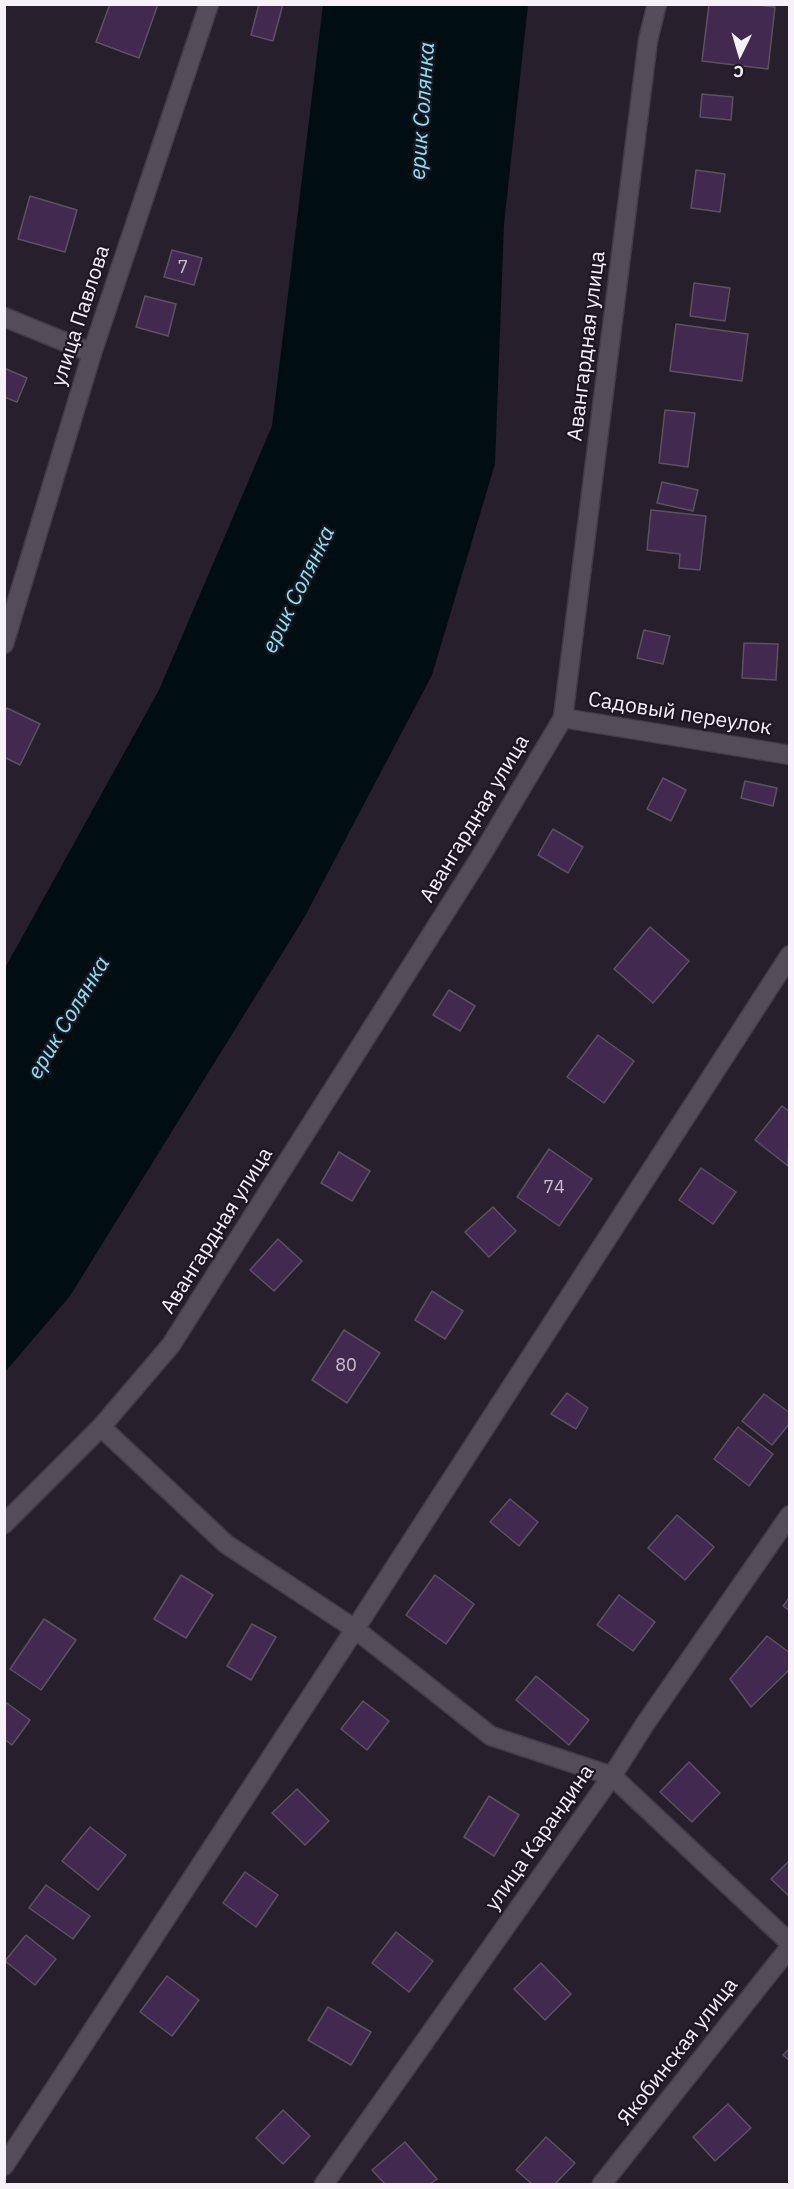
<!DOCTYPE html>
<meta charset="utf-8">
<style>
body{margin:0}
#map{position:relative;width:794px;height:2189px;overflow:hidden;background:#271f2c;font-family:"IBM Plex Sans",sans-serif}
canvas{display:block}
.frame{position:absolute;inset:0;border:6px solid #f7f1fa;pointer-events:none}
.north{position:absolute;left:710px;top:24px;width:60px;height:60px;-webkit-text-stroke:4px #1e1622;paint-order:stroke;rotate:185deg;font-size:16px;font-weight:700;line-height:24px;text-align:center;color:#f7f1fa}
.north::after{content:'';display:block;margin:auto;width:21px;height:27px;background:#f7f1fa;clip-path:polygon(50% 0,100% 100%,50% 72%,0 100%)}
</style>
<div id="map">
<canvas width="794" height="2189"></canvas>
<div class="frame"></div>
<div class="north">С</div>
</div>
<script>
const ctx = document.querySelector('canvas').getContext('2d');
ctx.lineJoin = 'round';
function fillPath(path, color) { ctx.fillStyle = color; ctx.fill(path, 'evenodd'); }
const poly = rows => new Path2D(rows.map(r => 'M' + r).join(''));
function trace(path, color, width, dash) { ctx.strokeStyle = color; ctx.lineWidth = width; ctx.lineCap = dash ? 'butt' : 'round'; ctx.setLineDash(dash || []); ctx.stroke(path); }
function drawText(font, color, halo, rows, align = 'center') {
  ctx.font = font + ' "IBM Plex Sans",sans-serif'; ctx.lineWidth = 4.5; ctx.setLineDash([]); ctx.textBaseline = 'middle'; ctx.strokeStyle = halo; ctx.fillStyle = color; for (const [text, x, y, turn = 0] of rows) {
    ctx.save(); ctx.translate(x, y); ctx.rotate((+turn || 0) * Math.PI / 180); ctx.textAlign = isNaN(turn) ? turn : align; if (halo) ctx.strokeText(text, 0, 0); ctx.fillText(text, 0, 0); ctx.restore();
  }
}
const water = poly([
 [323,5,528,5,504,224,495,464,432,675,304,918,70,1296,5,1372,5,968,159,690,272,426]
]);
const building = poly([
 [110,4,158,4,139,58,96,42,110,4],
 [259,4,283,4,273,41,251,35,259,4],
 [709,4,749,4,775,7,768,69,702,61,709,4],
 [702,94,733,97,731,120,700,117,702,94],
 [696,170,725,174,720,212,691,208,696,170],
 [30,196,77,210,65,252,18,239,30,196],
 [172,250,202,258,194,285,164,277,172,250],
 [694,283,730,288,725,321,690,316,694,283],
 [145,296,176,304,168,336,136,327,145,296],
 [676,324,748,334,742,381,670,371,676,324],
 [4,368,27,378,17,402,4,397,4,368],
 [665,410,695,413,688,467,659,463,665,410],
 [662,482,698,490,693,511,657,503,662,482],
 [651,510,706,516,700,570,679,568,680,554,647,550,651,510],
 [644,630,670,636,663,664,637,658,644,630],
 [744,643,778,644,776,680,742,678,744,643],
 [7,708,40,724,20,765,4,757,4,714,7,708],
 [663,778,686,790,671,821,647,809,663,778],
 [745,781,777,788,773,806,741,798,745,781],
 [553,829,583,847,568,873,538,855,553,829],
 [650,927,689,961,653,1003,614,969,650,927],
 [449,990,475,1006,460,1031,433,1015,449,990],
 [598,1035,634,1061,604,1103,567,1077,598,1035],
 [782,1106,790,1112,788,1166,755,1140,782,1106],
 [549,1149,592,1179,559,1226,517,1197,549,1149],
 [339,1152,370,1171,352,1201,321,1183,339,1152],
 [701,1168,736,1192,713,1224,679,1200,701,1168],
 [493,1207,516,1231,489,1257,465,1232,493,1207],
 [278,1239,302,1261,274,1291,250,1270,278,1239],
 [432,1291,463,1311,445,1339,415,1320,432,1291],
 [344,1330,380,1353,347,1403,312,1380,344,1330],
 [567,1393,588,1408,576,1429,551,1414,567,1393],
 [764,1394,790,1413,790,1423,772,1445,742,1421,764,1394],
 [738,1427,773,1454,749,1486,714,1459,738,1427],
 [510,1499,538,1522,519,1546,490,1522,510,1499],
 [677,1515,714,1547,685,1580,648,1548,677,1515],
 [181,1575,213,1595,186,1638,154,1619,181,1575],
 [435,1575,474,1604,446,1644,406,1615,435,1575],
 [619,1595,655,1622,633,1651,597,1625,619,1595],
 [790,1597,790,1611,783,1606,790,1597],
 [44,1619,76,1640,41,1690,10,1669,44,1619],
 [252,1624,276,1637,251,1680,227,1666,252,1624],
 [767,1636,790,1653,790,1669,751,1707,730,1679,767,1636],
 [536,1676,589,1720,569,1745,516,1700,536,1676],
 [4,1701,30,1720,12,1745,4,1739,4,1701],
 [363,1701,389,1721,367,1750,341,1729,363,1701],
 [689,1762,720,1793,692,1822,660,1792,689,1762],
 [297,1789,329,1821,305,1845,272,1813,297,1789],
 [489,1796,519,1815,494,1856,464,1837,489,1796],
 [90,1827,126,1855,98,1890,62,1861,90,1827],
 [790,1860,790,1897,771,1879,790,1860],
 [245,1872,278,1895,256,1927,223,1903,245,1872],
 [46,1885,90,1916,73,1939,29,1908,46,1885],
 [396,1932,433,1961,409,1992,372,1963,396,1932],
 [26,1935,56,1959,35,1985,5,1961,26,1935],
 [541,1963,571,1994,545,2020,514,1989,541,1963],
 [167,1976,199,2000,172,2036,140,2012,167,1976],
 [328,2007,371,2032,351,2065,308,2040,328,2007],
 [790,2048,790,2061,783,2055,790,2048],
 [728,2104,751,2128,715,2161,693,2137,728,2104],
 [283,2110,310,2136,283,2164,256,2138,283,2110],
 [546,2137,575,2163,555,2184,532,2184,516,2170,546,2137],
 [405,2142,437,2179,430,2184,385,2184,372,2170,405,2142]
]);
const minor = poly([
 [4,317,92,353],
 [4,644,92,353,209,4],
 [563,718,790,755],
 [101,1427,226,1544,355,1629,491,1736,612,1776,790,1943],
 [4,1524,101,1427,171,1345,481,856,563,718,648,40,657,4],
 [4,2166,355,1629,790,955],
 [324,2184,612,1776,645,1724,790,1515],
 [602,2184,790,1947]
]);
const numberNames = [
 ["7",183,268],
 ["74",554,1188],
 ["80",346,1366]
];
const streetNames = [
 ["улица Павлова",81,316,-72],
 ["Авангардная улица",587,346,-83],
 ["Садовый переулок",680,714,9],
 ["Авангардная улица",475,819,-59],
 ["Авангардная улица",217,1231,-58],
 ["улица Карандина",540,1838,-55],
 ["Якобинская улица",678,2052,-52]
];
const waterNames = [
 ["ерик Солянка",423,111,-86],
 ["ерик Солянка",299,590,-64],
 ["ерик Солянка",69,1018,-59]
];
fillPath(water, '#000e11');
fillPath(building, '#42294f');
trace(building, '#5b5260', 1.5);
trace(minor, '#433c47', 21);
trace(minor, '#554c5a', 18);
drawText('18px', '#cabfcf', null, numberNames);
drawText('21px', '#f7f1fa', '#1e1622', streetNames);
drawText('italic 22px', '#7deaf9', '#1e1622', waterNames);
</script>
